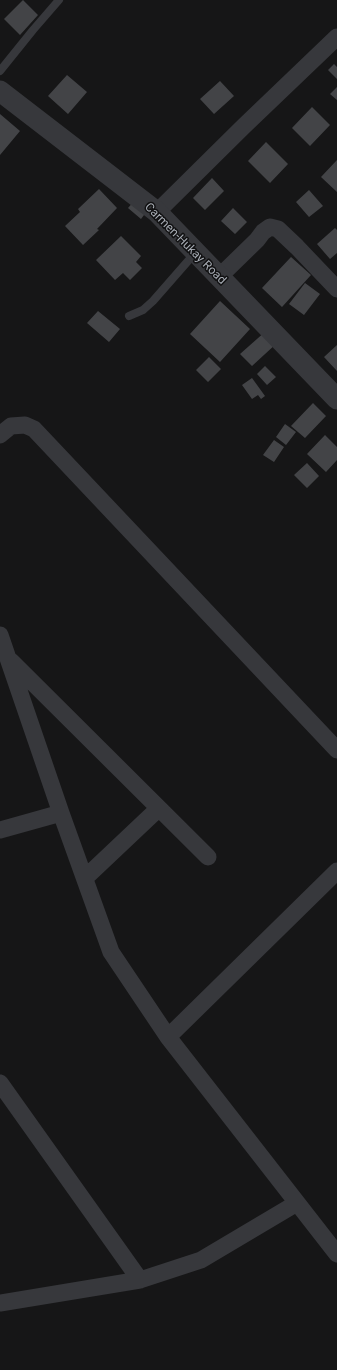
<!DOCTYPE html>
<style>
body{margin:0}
canvas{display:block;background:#161617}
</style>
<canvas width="337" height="1370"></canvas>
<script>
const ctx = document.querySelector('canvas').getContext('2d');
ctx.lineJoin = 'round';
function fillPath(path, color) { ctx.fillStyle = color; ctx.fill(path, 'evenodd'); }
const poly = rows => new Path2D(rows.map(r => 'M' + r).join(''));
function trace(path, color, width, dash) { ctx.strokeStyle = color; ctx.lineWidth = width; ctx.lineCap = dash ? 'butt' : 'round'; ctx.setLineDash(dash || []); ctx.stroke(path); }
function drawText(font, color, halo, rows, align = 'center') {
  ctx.font = font + ' Roboto,sans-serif'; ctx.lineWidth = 3; ctx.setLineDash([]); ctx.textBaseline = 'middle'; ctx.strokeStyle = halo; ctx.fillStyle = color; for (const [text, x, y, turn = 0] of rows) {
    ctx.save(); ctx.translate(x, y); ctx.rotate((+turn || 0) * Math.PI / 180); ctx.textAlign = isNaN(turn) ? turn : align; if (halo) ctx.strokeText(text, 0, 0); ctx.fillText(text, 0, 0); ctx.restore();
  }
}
const building = poly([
 [23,0,38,15,20,35,4,19],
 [334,64,337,67,337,79,328,70],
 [67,75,87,92,68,114,48,96],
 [220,81,234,96,214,114,200,99],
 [337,87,337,100,330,94],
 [312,107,330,125,310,146,292,128],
 [0,114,20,131,0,155],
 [266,142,288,164,270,183,248,161],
 [337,160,337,192,321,177],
 [212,178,224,191,205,210,193,198],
 [99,189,117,208,97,229,99,230,83,245,65,226,80,212,78,209],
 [309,190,323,206,309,217,296,202],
 [135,200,147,211,141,219,128,208],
 [233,208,247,222,235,234,221,221],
 [335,228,337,230,337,253,330,259,317,244],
 [121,236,141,256,136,262,142,268,130,280,123,273,115,280,96,260],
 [291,257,311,275,282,307,262,288],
 [305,283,320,294,304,315,289,304],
 [220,301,250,329,220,362,190,334],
 [98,311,120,329,109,342,87,323],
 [266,331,277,343,252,366,240,354],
 [337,345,337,371,324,357],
 [209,357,221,369,208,382,196,370],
 [265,366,276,377,267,385,257,374],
 [252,378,265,396,261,399,258,395,252,399,242,385],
 [313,403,326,416,305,438,291,426],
 [285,424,296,432,286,445,276,437],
 [325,435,337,447,337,460,326,472,307,454],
 [274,440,284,447,274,462,263,455],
 [307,463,319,476,307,488,294,475]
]);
const service = poly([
 [0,71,33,30,59,0],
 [129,316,143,310,153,301,195,253]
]);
const minor = poly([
 [157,212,244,126,337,37],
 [219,277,257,240,263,232,270,227,278,229,297,247,337,289],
 [0,435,11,426,25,425,34,429,337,750],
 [0,635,61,813,111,952,168,1037,337,1254],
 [11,661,208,857],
 [0,830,61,813],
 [85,878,158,809],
 [168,1037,337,871],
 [0,1083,140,1280],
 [0,1303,140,1280,201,1260,297,1203]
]);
const tertiary = poly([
 [0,91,157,212,337,399]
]);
const streetNames = [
 ["Carmen-Hukay Road",185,244,45]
];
fillPath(building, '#434447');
trace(service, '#37383c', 8);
trace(minor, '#37383c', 17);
trace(tertiary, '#37383c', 21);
drawText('12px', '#a9aeb6', '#111112', streetNames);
</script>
